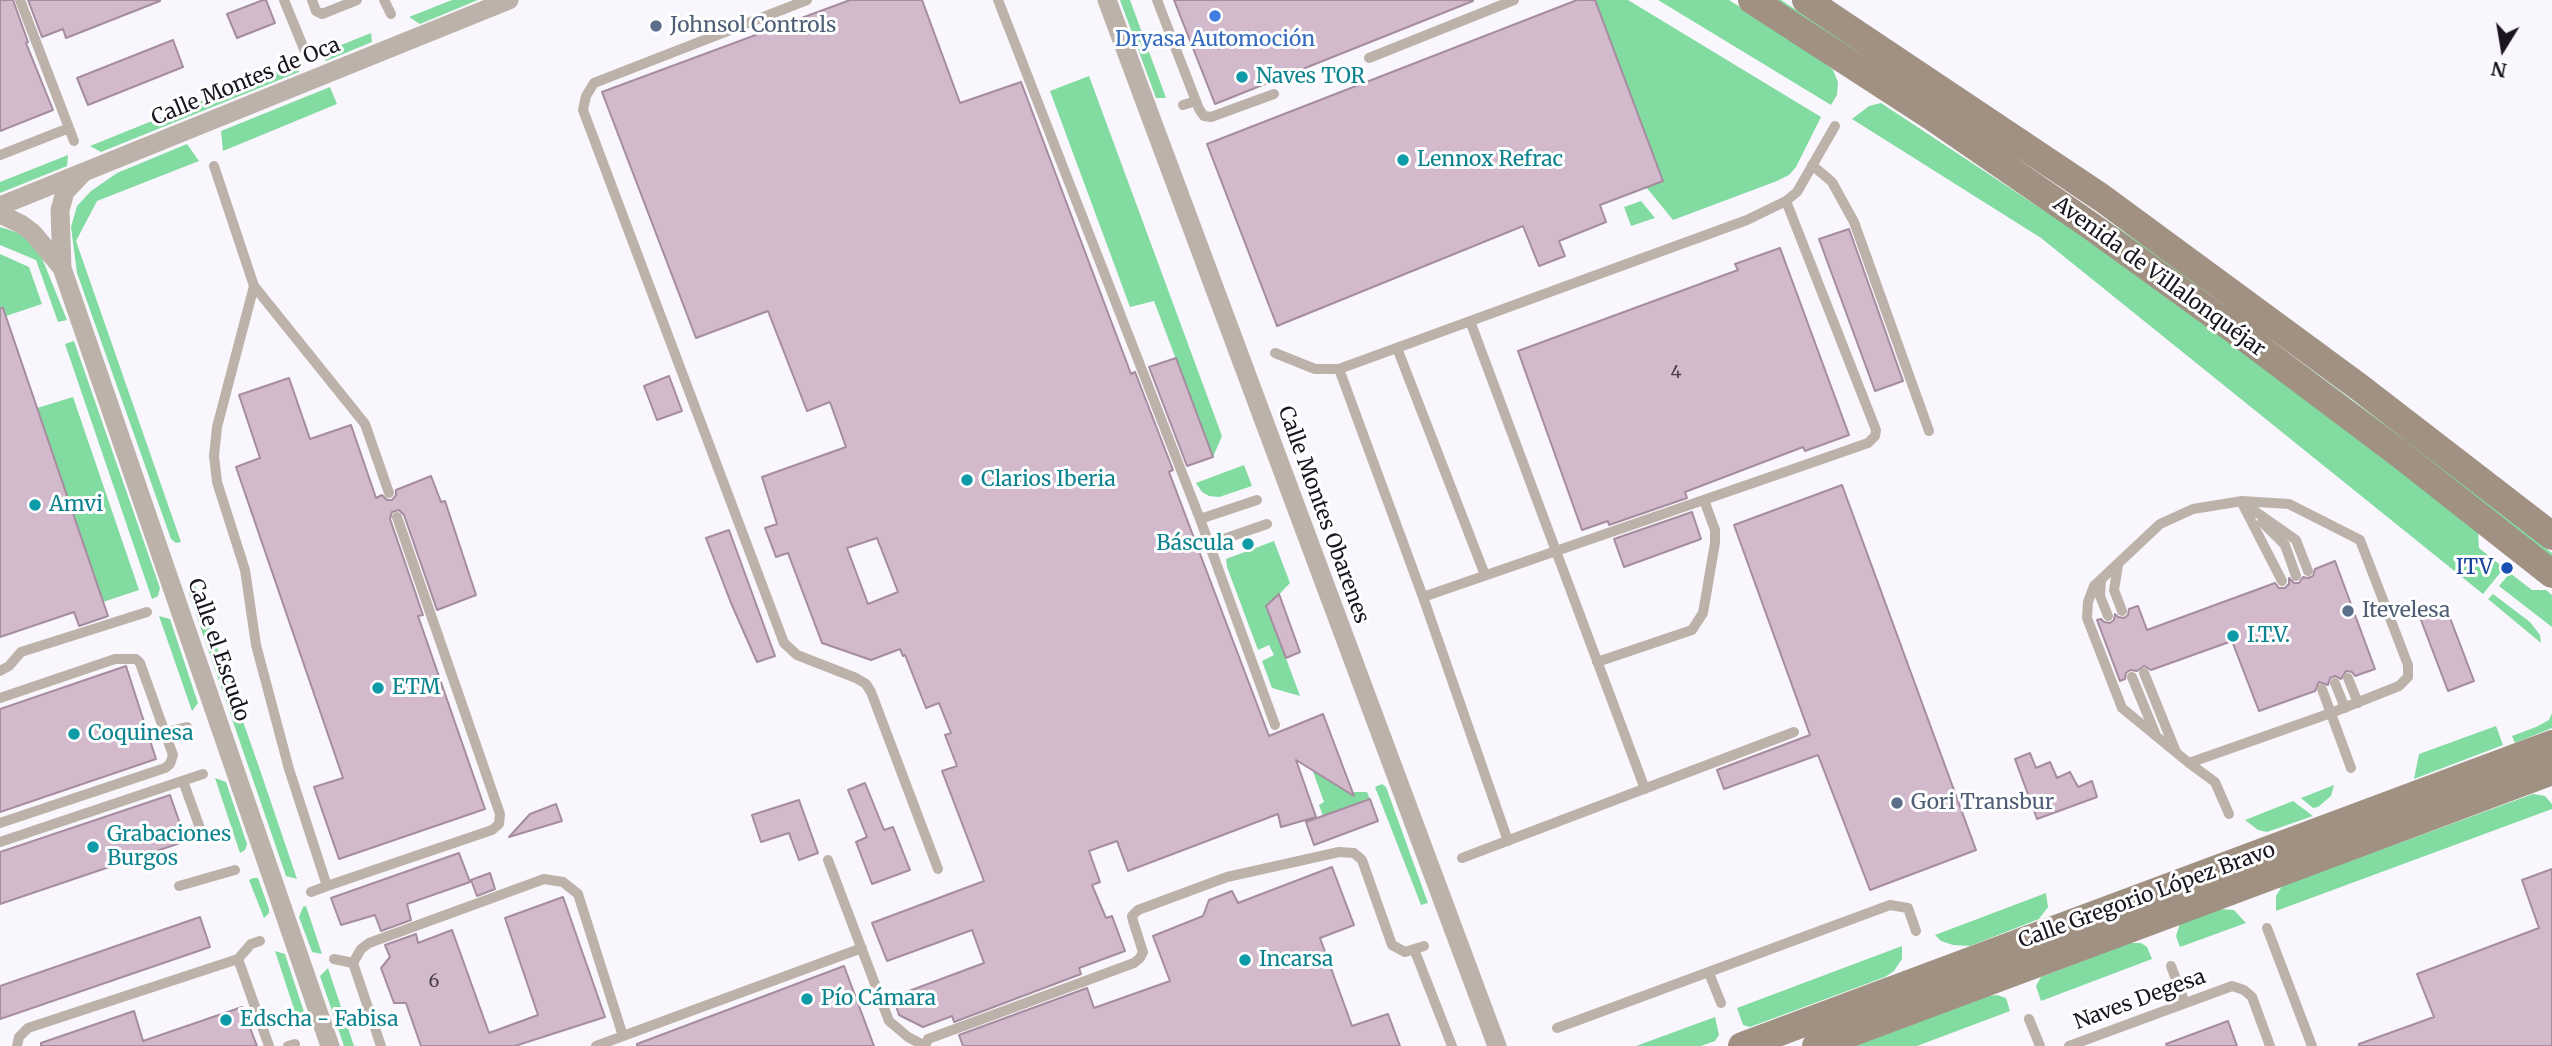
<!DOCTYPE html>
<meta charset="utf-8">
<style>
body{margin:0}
#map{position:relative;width:2552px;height:1046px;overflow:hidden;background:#f9f7fd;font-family:Merriweather,serif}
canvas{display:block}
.north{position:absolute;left:2468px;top:14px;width:70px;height:70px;-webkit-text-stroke:5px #fff;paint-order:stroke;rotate:191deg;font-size:19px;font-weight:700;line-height:28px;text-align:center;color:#1a151f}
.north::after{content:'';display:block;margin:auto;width:24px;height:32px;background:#1a151f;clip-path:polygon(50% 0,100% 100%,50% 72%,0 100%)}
</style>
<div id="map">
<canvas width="2552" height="1046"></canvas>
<div class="north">N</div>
</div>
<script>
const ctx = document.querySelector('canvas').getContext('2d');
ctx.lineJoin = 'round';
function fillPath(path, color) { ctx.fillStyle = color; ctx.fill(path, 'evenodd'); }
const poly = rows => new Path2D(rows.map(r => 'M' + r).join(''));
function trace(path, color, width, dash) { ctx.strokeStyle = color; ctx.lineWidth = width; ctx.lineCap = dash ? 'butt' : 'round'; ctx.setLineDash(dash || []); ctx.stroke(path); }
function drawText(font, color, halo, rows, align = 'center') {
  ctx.font = font + ' Merriweather,serif'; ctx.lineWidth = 6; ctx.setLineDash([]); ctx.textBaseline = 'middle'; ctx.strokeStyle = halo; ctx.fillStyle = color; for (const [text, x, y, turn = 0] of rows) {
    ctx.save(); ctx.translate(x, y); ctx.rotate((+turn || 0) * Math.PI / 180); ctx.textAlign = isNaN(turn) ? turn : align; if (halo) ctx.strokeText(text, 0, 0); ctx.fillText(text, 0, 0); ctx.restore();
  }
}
const green = poly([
 [452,0,478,0,420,24,409,17],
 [1120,0,1130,0,1166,98,1156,98],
 [1595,0,1628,0,1821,117,1796,167,1789,175,1777,181,1673,220,1646,187,1663,180],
 [1658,0,1729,0,1820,59,1833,70,1838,82,1837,95,1831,105],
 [1776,0,1781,0,1879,65,2143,245,2434,461,2552,553,2552,558],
 [371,33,372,42,326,61,319,54],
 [298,62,299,72,101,152,90,146],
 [1089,76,1222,436,1213,457,1154,301,1130,307,1050,91],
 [330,87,337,104,223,151,221,131],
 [1881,103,2069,227,2249,357,2478,530,2479,548,2504,568,2483,594,2041,238,1852,119,1869,106],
 [187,144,199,161,97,201,76,241,181,542,176,543,171,539,77,273,71,227,77,206,91,191,117,173],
 [68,155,67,166,0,193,0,182],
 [1641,201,1655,218,1631,226,1624,207],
 [0,227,22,234,42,258,67,320,58,322,36,260,0,245],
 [0,254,29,267,42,304,0,318],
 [74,341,160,588,158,596,152,599,65,344],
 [73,397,139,590,103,602,37,408],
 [1244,465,1252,486,1219,497,1209,496,1202,492,1196,483],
 [1274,541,1290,583,1267,607,1300,696,1272,688,1262,661,1274,655,1269,645,1258,650,1227,567,1226,559],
 [2510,573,2532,590,2546,590,2552,595,2552,627,2499,586],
 [194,582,259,767,297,879,286,876,188,591],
 [2493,594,2530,622,2540,635,2541,643,2488,599],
 [159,616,170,619,198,703,192,711],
 [2552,713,2552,728,2515,743,2512,736,2536,727,2549,720],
 [1309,720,1329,775,1337,785,1352,792,1367,792,1370,799,1323,816,1319,805,1324,802,1296,725],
 [2496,726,2503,745,2414,779,2419,754],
 [215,778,226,782,247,844,245,850,240,853],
 [1382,784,1386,787,1428,903,1421,905,1375,787],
 [2334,785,2331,796,2318,807,2313,808,2301,798],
 [2533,794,2545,796,2552,804,2552,809,2276,911,2276,896,2282,886],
 [2293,801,2313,816,2267,832,2258,830,2245,820],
 [253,878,258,878,269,909,269,913,264,918,249,880],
 [2046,893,2048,907,2039,919,1970,946,1953,945,1941,941,1935,935],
 [306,906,322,954,312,952,299,917,303,907],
 [2221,909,2234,910,2246,923,2180,947,2176,936,2180,923],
 [2130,943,2141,943,2147,947,2152,959,2041,1001,2036,986,2041,977],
 [1902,946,1902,959,1894,971,1885,977,1750,1027,1743,1025,1737,1008],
 [275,951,285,954,305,1015,298,1021],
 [328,968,354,1046,344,1046,320,976],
 [1997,995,2006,998,2010,1011,1917,1046,1855,1046,1988,996],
 [1715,1017,1719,1035,1715,1041,1701,1046,1636,1046]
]);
const building = poly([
 [0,0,13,0,28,42,26,43,53,110,0,131,0,0],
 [28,0,160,0,160,1,66,38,63,29,42,37,28,0],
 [263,0,266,0,275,23,237,38,227,14,263,0],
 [850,0,922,0,960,103,1021,82,1131,374,1135,372,1173,470,1169,472,1269,736,1323,714,1354,796,1296,760,1316,817,1281,827,1278,814,1128,871,1117,841,1089,851,1100,882,1092,885,1106,918,1112,916,1125,951,1079,968,1081,974,954,1022,952,1016,923,1027,899,1015,893,997,984,963,972,930,887,961,872,923,984,881,942,771,957,766,945,735,951,733,939,703,926,708,905,655,903,656,900,649,871,660,822,643,788,553,776,557,765,528,777,524,762,477,846,447,830,402,807,411,768,311,696,338,602,92,850,0],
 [877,538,898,592,868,604,847,548,877,538],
 [1174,0,1473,0,1473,1,1215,104,1174,0],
 [1577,0,1595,0,1663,181,1600,205,1606,222,1559,241,1565,256,1539,266,1523,226,1277,326,1207,144,1577,0],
 [173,40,183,67,88,105,77,78,173,40],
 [1849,229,1903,381,1875,391,1819,239,1849,229],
 [1780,248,1849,435,1805,451,1803,447,1685,492,1687,498,1609,525,1608,521,1582,530,1518,351,1738,270,1735,264,1780,248],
 [0,308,3,308,108,616,79,626,74,612,0,637,0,308],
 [1176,358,1213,457,1187,466,1149,367,1176,358],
 [669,376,682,411,657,420,644,386,669,376],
 [289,378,310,439,351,425,376,498,382,495,387,500,392,500,396,495,396,490,431,476,441,502,445,501,476,595,437,610,404,515,399,510,392,512,390,519,423,615,418,616,485,809,339,859,314,787,343,778,236,467,260,458,239,395,289,378],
 [1842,485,1976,850,1870,890,1818,755,1724,789,1717,770,1810,735,1734,525,1842,485],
 [1692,512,1701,539,1624,567,1614,539,1692,512],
 [729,530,775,656,757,662,731,603,706,538,729,530],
 [2335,561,2375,669,2355,676,2352,672,2346,671,2341,679,2335,676,2330,678,2328,685,2319,682,2315,691,2259,711,2232,641,2151,670,2144,666,2137,671,2130,670,2126,673,2125,679,2120,681,2097,620,2101,619,2104,622,2110,623,2114,620,2115,614,2118,617,2124,618,2128,615,2129,609,2138,606,2147,630,2275,583,2279,588,2285,588,2289,584,2289,578,2294,583,2299,583,2303,577,2308,578,2313,576,2315,569,2335,561],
 [1279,594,1300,652,1286,658,1266,606,1279,594],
 [2447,610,2474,681,2448,691,2421,620,2447,610],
 [126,666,156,759,0,812,0,709,126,666],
 [2030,753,2036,768,2050,762,2057,778,2070,772,2078,787,2092,781,2097,797,2037,819,2015,759,2030,753],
 [865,783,884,830,893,827,910,870,872,884,856,842,867,837,848,790,865,783],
 [170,795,186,841,0,904,0,852,170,795],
 [1370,799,1378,821,1314,845,1306,822,1370,799],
 [799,800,818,853,799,860,789,833,761,842,752,815,799,800],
 [556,804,562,821,509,837,530,814,556,804],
 [459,853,470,882,407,904,411,920,381,931,375,915,341,925,331,898,459,853],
 [1332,867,1354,925,1320,938,1352,1026,1388,1014,1400,1046,963,1046,959,1035,1087,988,1094,1008,1170,981,1153,936,1203,916,1209,900,1232,891,1238,903,1332,867],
 [2552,869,2552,1046,2359,1046,2359,1044,2434,1017,2417,974,2539,928,2522,880,2552,869],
 [490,873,495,889,477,896,471,880,490,873],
 [563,897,605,1017,515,1046,421,1046,406,1003,394,1003,381,968,390,957,385,945,416,934,418,943,452,930,489,1033,538,1015,505,918,563,897],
 [200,917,210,947,0,1019,0,986,200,917],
 [844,966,874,1046,637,1046,637,1044,844,966],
 [242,1007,257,1046,41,1046,41,1043,134,1011,143,1041,242,1007],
 [2228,1021,2237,1046,2167,1046,2166,1044,2228,1021]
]);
const lane = poly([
 [20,0,74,141],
 [284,0,304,49],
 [312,0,316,11,322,14,357,0],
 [384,0,391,14],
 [807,0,594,83,586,96,583,110,784,643,797,655,856,678,866,684,871,692,938,869],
 [998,0,1200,519,1257,500],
 [1157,0,1199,109,1204,116,1211,117,1274,94],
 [1369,58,1514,0],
 [1183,105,1196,101],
 [0,155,69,128],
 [1812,165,1832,182,1854,222,1929,431],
 [214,166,254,286,217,427,214,456,217,482,245,570,256,645,289,769,327,886,492,830,499,824,500,814,397,517],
 [254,286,365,424,389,493],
 [1470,321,1645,789],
 [1397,348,1485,575],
 [1275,353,1315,369,1339,369,1747,220,1786,201,1797,192,1835,126],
 [1339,369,1423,597,1508,841],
 [2242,502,2296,540,2308,571],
 [2243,505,2282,581],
 [1200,519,1275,725],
 [2262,522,2285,545,2296,576],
 [1209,544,1267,524],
 [2118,565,2114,590,2122,611],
 [2101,580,2100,596,2108,616],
 [1423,597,1802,466,1868,443,1875,436,1876,430,1786,201],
 [1597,662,1692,630,1703,613,1715,543,1715,530,1704,500],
 [0,671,9,666,21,652,147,612],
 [2144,673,2176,752],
 [2132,677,2155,733],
 [2348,678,2358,703],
 [2335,683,2345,708],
 [2322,689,2351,768],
 [0,698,115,659,136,659,140,663,173,755,170,764,165,768,0,823],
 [166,732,187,727],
 [2189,763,2331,713,2399,686,2408,677,2408,665,2360,540,2289,504,2242,501,2193,509,2160,524,2094,586,2088,602,2087,618,2122,708,2189,763,2215,782,2229,814],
 [183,781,201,831],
 [0,842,203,774],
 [1462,858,1794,732],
 [828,860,889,1021,908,1037,925,1046],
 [179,886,235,870],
 [311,892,327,886],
 [2267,928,2312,1046],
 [1414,949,1452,1046],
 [238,959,269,1046],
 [334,959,353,963],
 [2171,966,2185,1003],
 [1709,973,1721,1003],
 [2029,1019,2040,1046],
 [1557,1028,1890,905,1908,908,1916,931],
 [17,1046,19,1037,28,1028,238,959,251,944,260,941],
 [288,1046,295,1044],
 [381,1046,353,963,361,949,369,943,544,879,563,882,578,894,623,1036],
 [596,1046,862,948],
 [925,1046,928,1039,1134,963,1140,958,1143,952,1133,921,1132,916,1138,910,1227,877,1339,852,1354,853,1362,860,1392,945,1405,952,1424,946],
 [2069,1046,2232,986,2244,990,2252,997,2270,1046]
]);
const street = poly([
 [1107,0,1497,1046],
 [83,173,65,192,60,210,62,268,330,1046],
 [0,206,509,0],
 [0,214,21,224,33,233,62,268]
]);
const secondary = poly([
 [1752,0,1931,116,2088,224,2240,334,2401,455,2552,574],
 [1806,0,2102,198,2359,387,2552,536],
 [1742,1046,2552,744],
 [1816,1046,2552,771]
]);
const markers = [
 [1215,16,7,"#3f7fe0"],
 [656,26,7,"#5c6f8a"],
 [1242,77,7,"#0f9aa8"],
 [1403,160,7,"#0f9aa8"],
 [967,480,7,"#0f9aa8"],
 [35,505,7,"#0f9aa8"],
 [1248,544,7,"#0f9aa8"],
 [2507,568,7,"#1a4fb4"],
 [2348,611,7,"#5c6f8a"],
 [2233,636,7,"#0f9aa8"],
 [378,688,7,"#0f9aa8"],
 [74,734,7,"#0f9aa8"],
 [1897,803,7,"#5c6f8a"],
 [93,847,7,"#0f9aa8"],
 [1245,960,7,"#0f9aa8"],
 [807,999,7,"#0f9aa8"],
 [226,1020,7,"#0f9aa8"]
];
const numberNames = [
 ["4",1676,373],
 ["6",434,982]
];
const serviceNames = [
 ["Johnsol Controls",670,26],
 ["Itevelesa",2362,611],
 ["Gori Transbur",1911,803]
];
const shopNames = [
 ["Dryasa Automoción",1215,40]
];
const cultureNames = [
 ["Naves TOR",1256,77],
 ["Lennox Refrac",1417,160],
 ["Clarios Iberia",981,480],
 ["Amvi",49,505],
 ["Báscula",1234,544,"right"],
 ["I.T.V.",2247,636],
 ["ETM",392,688],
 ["Coquinesa",88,734],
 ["Grabaciones",107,835],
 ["Burgos",107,859],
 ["Incarsa",1259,960],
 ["Pío Cámara",821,999],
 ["Edscha - Fabisa",240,1020]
];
const streetNames = [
 ["Calle Montes de Oca",246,82,-22],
 ["Avenida de Villalonquéjar",2159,277,36],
 ["Calle Montes Obarenes",1323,515,70],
 ["Calle el Escudo",218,650,71],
 ["Calle Gregorio López Bravo",2147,896,-20],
 ["Naves Degesa",2140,1000,-20]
];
const transitNames = [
 ["ITV",2493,568]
];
fillPath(green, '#82dba0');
fillPath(building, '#d3b9cc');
trace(building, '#a58c9f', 2);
trace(lane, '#bdb2a9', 10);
trace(street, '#bdb2a9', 19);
trace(secondary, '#a09182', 28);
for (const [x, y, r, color] of markers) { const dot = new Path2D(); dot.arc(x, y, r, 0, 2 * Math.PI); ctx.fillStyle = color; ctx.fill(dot); trace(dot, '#fff', 2.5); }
drawText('18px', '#483e4a', null, numberNames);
drawText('21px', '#4e5e75', '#fff', serviceNames, 'left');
drawText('21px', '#366cbe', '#fff', shopNames);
drawText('21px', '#0d838f', '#fff', cultureNames, 'left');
drawText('21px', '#1a151f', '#fff', streetNames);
drawText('21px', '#164399', '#fff', transitNames, 'right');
</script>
